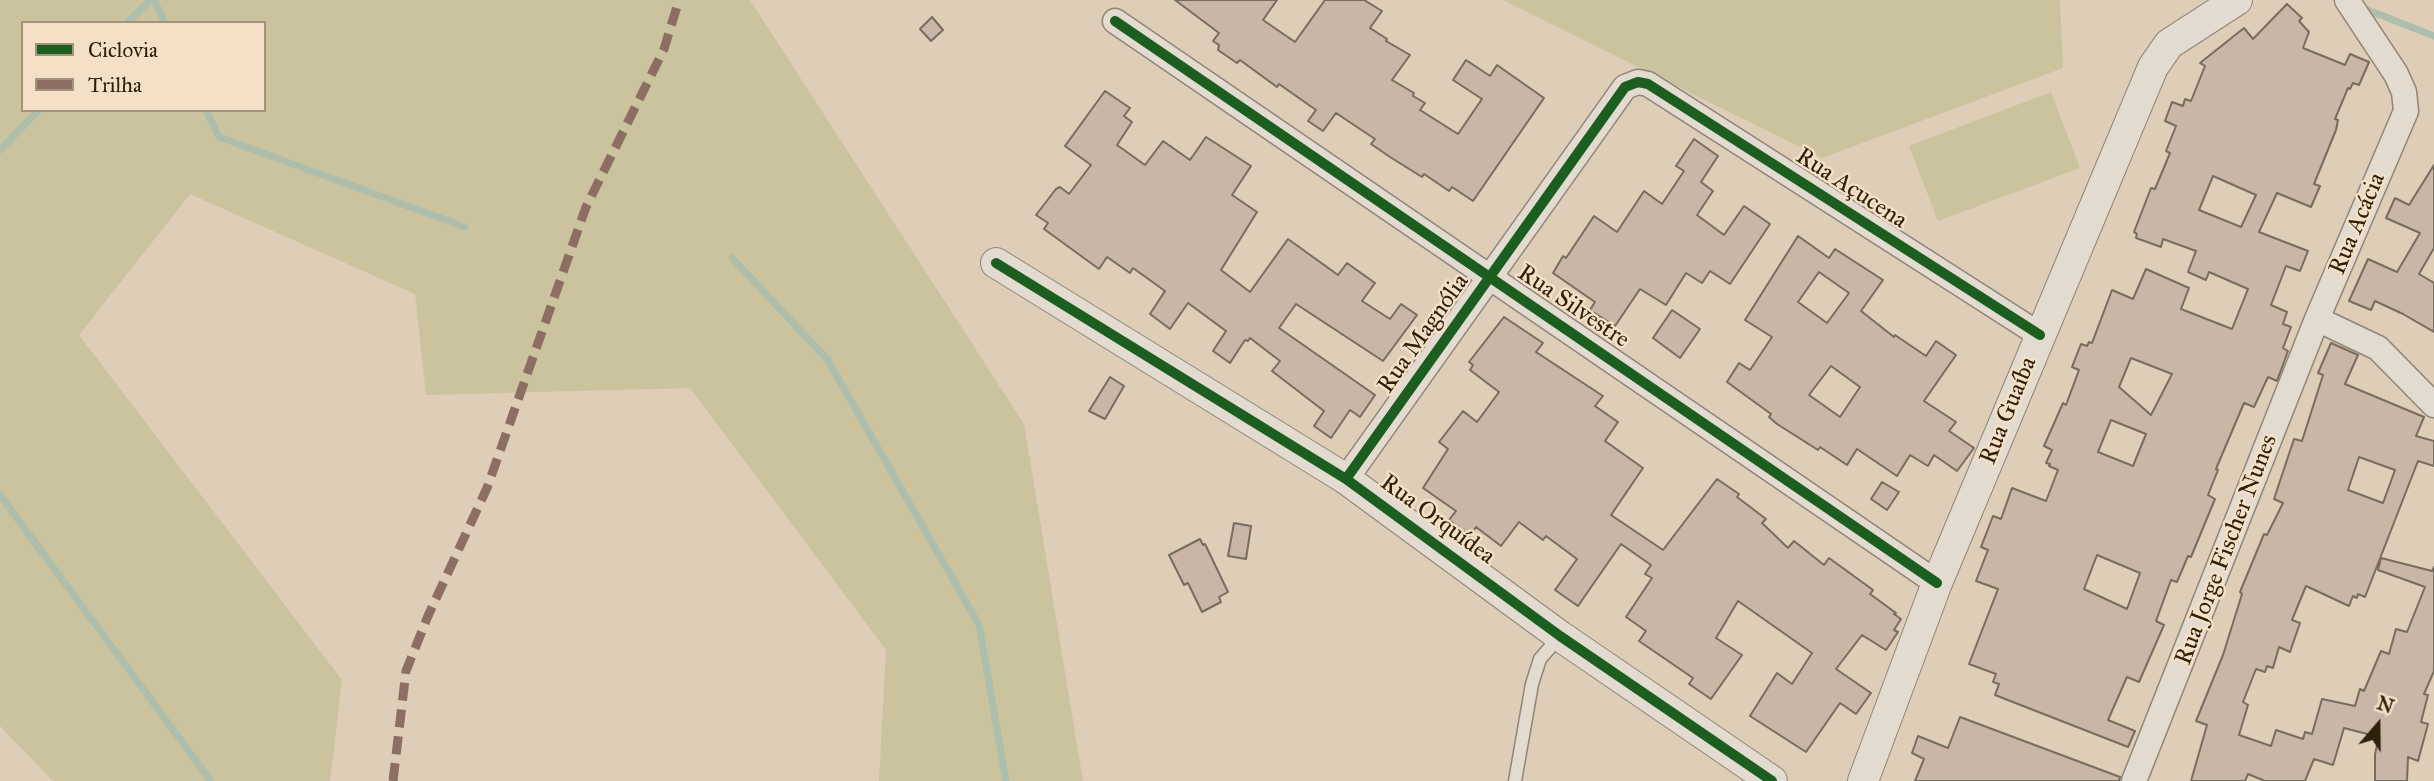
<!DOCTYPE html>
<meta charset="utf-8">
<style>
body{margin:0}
#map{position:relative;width:2434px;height:781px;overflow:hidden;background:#decdb7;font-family:"IM FELL Great Primer",serif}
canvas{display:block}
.legend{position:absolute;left:21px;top:21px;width:245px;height:91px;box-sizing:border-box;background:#f3e0c6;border:2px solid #a4937c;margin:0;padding:9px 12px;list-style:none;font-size:21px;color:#2d200d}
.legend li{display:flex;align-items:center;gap:14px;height:35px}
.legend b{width:35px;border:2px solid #a4937c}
.north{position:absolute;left:2343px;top:690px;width:70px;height:70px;-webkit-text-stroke:5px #f3e0c6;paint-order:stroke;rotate:20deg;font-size:19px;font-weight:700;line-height:28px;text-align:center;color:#2d200d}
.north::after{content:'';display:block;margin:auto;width:24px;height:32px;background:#2d200d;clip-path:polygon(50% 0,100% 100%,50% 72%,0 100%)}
</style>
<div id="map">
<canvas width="2434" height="781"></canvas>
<ul class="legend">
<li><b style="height:9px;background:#1b5e20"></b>Ciclovia</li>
<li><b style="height:9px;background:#8d6e63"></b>Trilha</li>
</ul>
<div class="north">N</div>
</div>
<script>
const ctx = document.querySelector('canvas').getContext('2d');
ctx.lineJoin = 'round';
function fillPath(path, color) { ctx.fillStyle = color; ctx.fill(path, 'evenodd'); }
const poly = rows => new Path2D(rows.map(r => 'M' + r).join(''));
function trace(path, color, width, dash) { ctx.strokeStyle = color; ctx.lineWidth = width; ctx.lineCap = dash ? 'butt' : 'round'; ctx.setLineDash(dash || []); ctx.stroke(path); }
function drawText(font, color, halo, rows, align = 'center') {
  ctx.font = font + ' "IM FELL Great Primer",serif'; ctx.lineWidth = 5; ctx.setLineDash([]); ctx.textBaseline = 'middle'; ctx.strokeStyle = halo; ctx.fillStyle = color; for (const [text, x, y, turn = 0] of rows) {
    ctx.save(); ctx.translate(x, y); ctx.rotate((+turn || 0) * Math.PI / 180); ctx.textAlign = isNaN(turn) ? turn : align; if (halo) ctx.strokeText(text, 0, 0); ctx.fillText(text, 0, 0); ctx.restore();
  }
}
const green = poly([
 [0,0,750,0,1024,424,1083,781,879,781,886,650,690,388,426,395,415,294,190,194,79,335,342,680,330,781,53,781,0,726],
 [23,23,264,23,264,110,23,110],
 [1503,0,2060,0,2063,68,1822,158],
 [2051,92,2080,168,1938,221,1909,146]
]);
const stream = poly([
 [154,0,165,23],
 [2360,7,2434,36],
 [127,23,150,0],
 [206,110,219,137,465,227],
 [0,150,39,110],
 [732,258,827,359,979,625,1006,781],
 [0,495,211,781]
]);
const building = poly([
 [1175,0,1277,0,1263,20,1295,42,1325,0,1364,0,1382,11,1370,28,1387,39,1386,41,1410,55,1392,80,1414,93,1413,96,1425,103,1420,110,1458,134,1482,99,1453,80,1466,60,1490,76,1497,65,1544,98,1473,201,1452,187,1449,191,1424,174,1422,177,1390,157,1371,144,1375,139,1336,113,1323,131,1308,121,1316,110,1279,84,1277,87,1240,60,1237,63,1218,50,1219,45,1213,41,1219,33,1175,0],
 [2287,4,2302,18,2299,21,2309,32,2303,48,2345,65,2350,54,2369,62,2359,85,2353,83,2350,89,2348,88,2335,119,2338,120,2336,130,2314,184,2320,186,2311,207,2277,193,2259,232,2308,251,2300,271,2286,266,2271,305,2287,312,2283,324,2291,327,2283,348,2288,351,2277,381,2268,377,2254,407,2244,403,2216,469,2218,470,2208,495,2215,499,2191,557,2188,556,2177,582,2171,580,2156,621,2164,625,2139,682,2127,677,2108,720,2135,731,2128,747,1995,695,1999,684,1993,682,1996,674,1969,664,1998,589,1976,581,1988,550,1981,547,1993,516,2001,519,2012,488,2046,501,2058,470,2049,466,2050,464,2046,463,2052,450,2044,446,2063,403,2066,405,2079,370,2072,367,2081,344,2087,346,2089,342,2092,343,2112,290,2133,299,2146,269,2189,288,2181,309,2232,329,2248,289,2209,272,2206,280,2188,272,2196,251,2163,239,2161,247,2136,238,2137,234,2134,232,2151,188,2155,189,2170,153,2166,151,2176,126,2165,121,2172,102,2183,106,2185,99,2191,101,2205,66,2200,63,2244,28,2253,39,2287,4],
 [2213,176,2256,195,2241,227,2199,210,2213,176],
 [2131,358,2172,374,2151,415,2119,387,2131,358],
 [2111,420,2146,434,2133,466,2098,452,2111,420],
 [2097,555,2140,573,2127,609,2084,589,2097,555],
 [932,17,943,30,931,41,920,29,932,17],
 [1105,91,1130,108,1124,116,1132,122,1117,145,1145,165,1163,141,1190,160,1206,137,1251,166,1232,195,1257,212,1221,270,1250,292,1288,239,1338,275,1347,263,1375,283,1362,301,1390,319,1401,304,1417,315,1383,361,1296,304,1279,328,1375,395,1360,417,1350,410,1331,438,1314,426,1324,411,1272,371,1280,361,1250,338,1248,341,1245,340,1230,363,1213,351,1226,331,1188,303,1170,329,1150,314,1165,291,1133,268,1130,273,1107,257,1099,269,1044,229,1048,223,1036,215,1056,189,1060,187,1069,194,1091,165,1065,146,1105,91],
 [1694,139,1718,156,1701,182,1713,191,1697,215,1724,235,1744,206,1770,224,1730,284,1710,271,1702,283,1686,273,1666,305,1640,289,1615,326,1590,310,1595,302,1553,273,1563,256,1566,258,1594,216,1617,232,1644,191,1662,204,1684,171,1676,166,1694,139],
 [2434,165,2434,248,2419,274,2434,283,2434,332,2403,314,2375,301,2371,310,2349,301,2368,259,2397,272,2420,233,2386,218,2395,198,2409,205,2434,165],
 [1798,236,1829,258,1835,249,1883,280,1861,311,1894,337,1895,335,1926,356,1936,341,1956,355,1924,401,1956,422,1949,431,1974,448,1957,471,1934,455,1928,466,1910,455,1897,476,1857,449,1847,465,1820,447,1818,450,1777,424,1769,417,1771,414,1727,382,1739,363,1750,370,1772,337,1745,320,1798,236],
 [1819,272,1849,293,1827,323,1798,302,1819,272],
 [1831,366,1860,387,1840,417,1809,395,1831,366],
 [1672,310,1700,329,1680,358,1653,338,1672,310],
 [1504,317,1543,343,1536,352,1603,396,1595,406,1618,422,1605,441,1643,468,1611,515,1663,550,1717,479,1739,494,1737,497,1766,519,1762,523,1788,548,1794,541,1824,565,1829,558,1873,590,1870,594,1896,613,1894,614,1901,619,1894,630,1898,632,1886,650,1862,635,1836,669,1871,693,1856,714,1840,703,1806,752,1750,716,1777,673,1792,684,1812,653,1738,601,1716,638,1742,655,1711,699,1689,684,1693,678,1639,641,1646,631,1626,617,1652,578,1645,574,1651,565,1621,544,1578,606,1555,590,1577,559,1546,536,1543,540,1519,522,1501,546,1476,527,1470,536,1449,520,1456,511,1423,488,1448,449,1439,442,1463,411,1477,422,1499,392,1470,370,1473,365,1469,362,1504,317],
 [2331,343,2358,355,2345,384,2424,417,2416,436,2434,441,2434,466,2418,461,2365,597,2358,594,2357,598,2353,596,2349,606,2306,586,2292,620,2300,623,2290,652,2279,647,2273,668,2267,666,2265,672,2256,669,2243,702,2248,705,2239,735,2271,746,2276,730,2303,739,2305,732,2312,734,2322,699,2355,706,2360,689,2364,691,2381,651,2389,654,2396,629,2407,632,2425,587,2378,570,2381,558,2432,571,2434,567,2434,671,2424,694,2428,695,2421,722,2428,724,2418,761,2408,757,2407,781,2375,781,2375,754,2379,737,2344,728,2333,765,2314,759,2305,781,2265,781,2248,774,2245,781,2191,781,2207,725,2196,721,2223,655,2242,594,2240,592,2264,534,2267,535,2283,503,2274,499,2294,439,2302,441,2323,375,2318,373,2331,343],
 [2359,457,2395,470,2383,503,2348,490,2359,457],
 [1110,377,1124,386,1105,419,1089,411,1110,377],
 [1882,482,1899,492,1887,510,1871,499,1882,482],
 [1234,523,1251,526,1246,559,1228,556,1234,523],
 [1200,539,1203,545,1205,544,1228,592,1219,597,1221,602,1202,612,1188,583,1184,585,1169,555,1200,539],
 [1960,717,2120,777,2119,781,1915,781,1924,759,1912,753,1918,736,1948,748,1960,717]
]);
const service = poly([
 [1515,781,1532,684,1540,659,1560,636]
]);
const minor = poly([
 [1115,21,1937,583],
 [2317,319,2378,348,2434,405],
 [1346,479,1625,87,1638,82,1648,84,2040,335],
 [2134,781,2317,319,2406,111,2404,92,2396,74,2347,0]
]);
const tertiary = poly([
 [996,263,1346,479,1560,636,1772,781],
 [1863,781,1937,583,2153,67,2169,44,2237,0]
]);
const quiet = poly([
 [393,781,406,671,428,616,487,488,586,207,664,49,679,0]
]);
const cycleway = poly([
 [1115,21,1937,583],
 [996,263,1346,479,1560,636,1772,781],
 [1346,479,1625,87,1638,82,1648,84,2040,335]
]);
const streetNames = [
 ["Rua Açucena",1851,189,33],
 ["Rua Acácia",2358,224,-67],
 ["Rua Silvestre",1573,307,34],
 ["Rua Magnólia",1424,334,-55],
 ["Rua Guaíba",2009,411,-68],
 ["Rua Orquídea",1437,520,36],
 ["Rua Jorge Fischer Nunes",2227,550,-69]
];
fillPath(green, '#cac39d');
trace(stream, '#aebeac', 7);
fillPath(building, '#cab6a7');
trace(building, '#776d5f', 2);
trace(service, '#908576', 15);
trace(minor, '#908576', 27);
trace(tertiary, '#908576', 32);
trace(service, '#e3dbd0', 12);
trace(minor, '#e3dbd0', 24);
trace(tertiary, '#e3dbd0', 30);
trace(quiet, '#8d6e63', 9, [18, 9]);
trace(cycleway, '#1b5e20', 10);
drawText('24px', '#2d200d', '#f3e0c6', streetNames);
</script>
